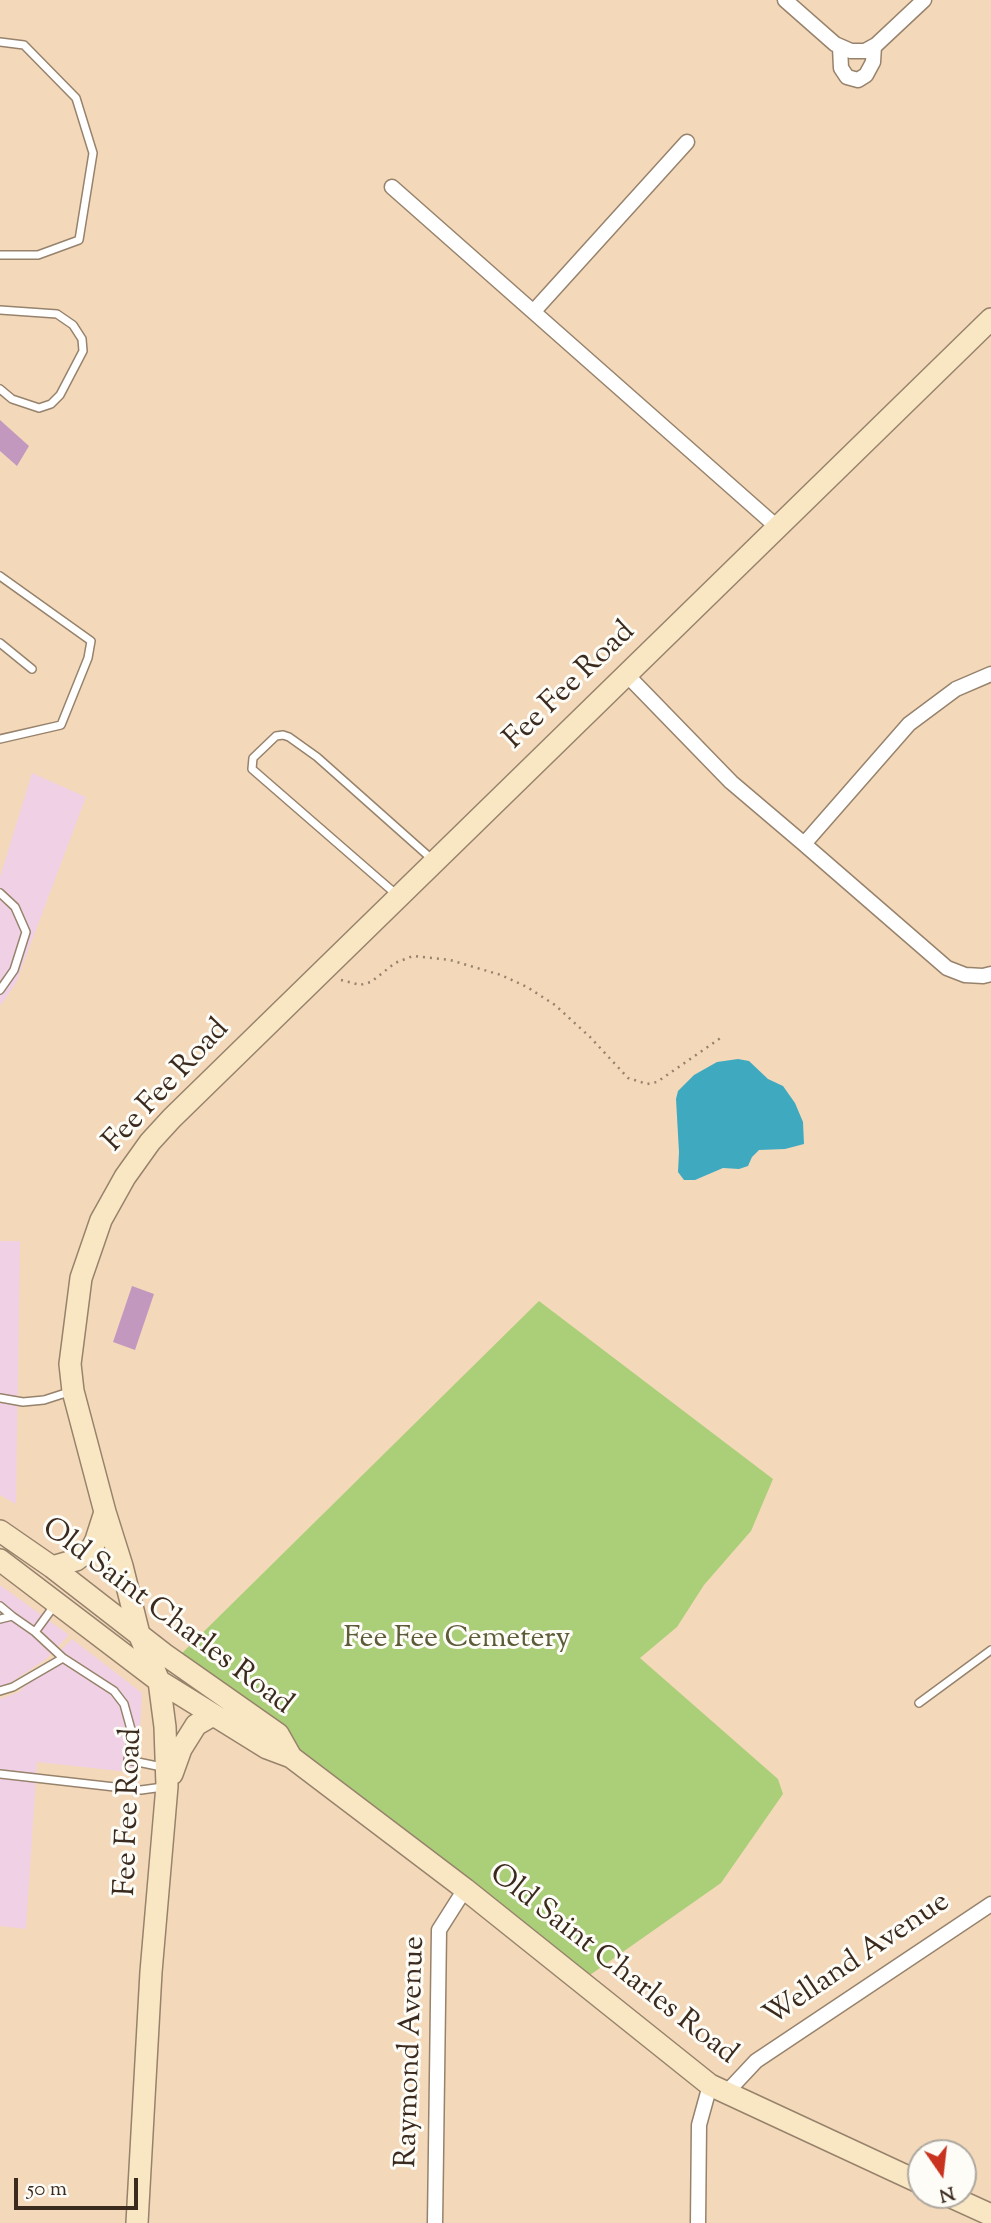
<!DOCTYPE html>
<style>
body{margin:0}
#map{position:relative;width:991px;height:2223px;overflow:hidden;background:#f3d9ba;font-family:"Sorts Mill Goudy",serif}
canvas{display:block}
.north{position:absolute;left:907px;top:2139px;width:70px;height:70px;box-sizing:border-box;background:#fdfcf7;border:2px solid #afa8a0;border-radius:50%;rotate:166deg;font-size:19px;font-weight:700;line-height:28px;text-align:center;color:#3b2a1e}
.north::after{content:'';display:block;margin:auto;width:24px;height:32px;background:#c8321e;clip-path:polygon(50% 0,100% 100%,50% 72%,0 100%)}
.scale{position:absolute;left:14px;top:2178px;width:124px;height:32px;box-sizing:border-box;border:4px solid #3b2a1e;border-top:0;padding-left:9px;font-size:21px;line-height:24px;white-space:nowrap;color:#3b2a1e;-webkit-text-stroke:5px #fdfcf7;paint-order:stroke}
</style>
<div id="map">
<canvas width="991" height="2223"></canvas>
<div class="north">N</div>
<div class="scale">50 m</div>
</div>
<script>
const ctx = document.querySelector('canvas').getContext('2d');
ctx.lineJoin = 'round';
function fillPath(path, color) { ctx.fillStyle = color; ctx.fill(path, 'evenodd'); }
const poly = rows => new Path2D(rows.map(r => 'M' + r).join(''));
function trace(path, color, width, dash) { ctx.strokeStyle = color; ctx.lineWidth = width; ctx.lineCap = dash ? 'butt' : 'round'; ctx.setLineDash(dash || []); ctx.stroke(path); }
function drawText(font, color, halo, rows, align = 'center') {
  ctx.font = font + ' "Sorts Mill Goudy",serif'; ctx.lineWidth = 6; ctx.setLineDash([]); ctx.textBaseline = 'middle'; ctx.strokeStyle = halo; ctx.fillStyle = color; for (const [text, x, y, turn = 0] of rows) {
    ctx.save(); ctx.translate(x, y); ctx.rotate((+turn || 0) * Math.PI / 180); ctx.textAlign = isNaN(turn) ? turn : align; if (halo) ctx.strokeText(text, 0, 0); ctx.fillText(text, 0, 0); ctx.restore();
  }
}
const built = poly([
 [32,773,86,797,16,983,0,1006,0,877],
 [0,1241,20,1241,16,1504,0,1495],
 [0,1585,69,1635,46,1659,10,1683,0,1686],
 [72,1639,142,1693,138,1773,37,1762,26,1929,0,1926,0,1699,19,1692]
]);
const green = poly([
 [539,1301,773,1479,751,1531,704,1585,677,1627,640,1658,778,1779,783,1794,721,1883,590,1975,178,1657]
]);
const water = poly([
 [738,1059,749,1061,768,1079,783,1086,795,1103,803,1122,804,1144,785,1149,759,1150,752,1157,748,1166,739,1169,723,1168,695,1180,684,1180,678,1172,679,1152,676,1099,678,1091,694,1075,717,1062]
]);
const building = poly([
 [0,420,29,446,17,466,0,451],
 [132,1286,154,1294,135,1350,113,1342]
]);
const path = poly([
 [341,980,360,985,371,982,395,963,413,956,450,960,501,975,527,987,555,1005,590,1037,628,1078,647,1084,657,1082,722,1037]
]);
const lane = poly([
 [0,42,24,45,76,98,93,153,79,240,38,255,0,255],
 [0,310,57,314,73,325,82,339,83,351,60,395,51,404,39,408,12,399,0,389],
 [0,576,91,641,88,658,61,725,0,739],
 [0,643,32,669],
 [0,893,15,907,26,932,14,970,0,990],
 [397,895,252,769,253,758,276,736,283,735,289,737,317,757,434,861],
 [0,1398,23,1402,44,1400,72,1391],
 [0,1606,12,1616,0,1619],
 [12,1616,35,1632],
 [63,1658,114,1691,124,1704,132,1733,128,1760,162,1767],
 [0,1691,13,1687,63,1658,35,1632,54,1606],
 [919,1703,991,1650],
 [0,1774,141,1790,163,1787]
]);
const street = poly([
 [785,0,835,44,851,51,865,51,876,45,924,0],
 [840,47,841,68,847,77,858,80,866,75,873,62,874,46],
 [392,187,777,527],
 [534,311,687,142],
 [626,674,731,782,804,844],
 [991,674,956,689,909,724,804,844,947,968,965,975,983,976,991,974],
 [726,2093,756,2061,991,1904],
 [435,2223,439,1930,465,1889],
 [698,2223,699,2125,710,2085]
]);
const secondary = poly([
 [0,1531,52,1567,164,1654,278,1734,291,1757],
 [0,1560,159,1681,267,1748,291,1757,465,1889,710,2085,921,2183],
 [52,1567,76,1560,92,1548,96,1540,105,1512],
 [172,1774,181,1749,196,1725,213,1715],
 [947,2195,991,2215],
 [137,2223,151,1972,167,1786,165,1727,159,1681,139,1634,122,1566,105,1512,73,1391,70,1364,81,1278,101,1220,125,1177,150,1142,172,1118,991,319]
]);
const streetNames = [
 ["Fee Fee Road",571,687,-44],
 ["Fee Fee Road",168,1087,-47],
 ["Old Saint Charles Road",166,1618,37],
 ["Fee Fee Road",131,1812,-88],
 ["Welland Avenue",858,1961,-34],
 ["Old Saint Charles Road",612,1966,38],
 ["Raymond Avenue",413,2052,-88]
];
const parkNames = [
 ["Fee Fee Cemetery",457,1641]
];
fillPath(built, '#f0d0e4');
fillPath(green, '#abcf79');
fillPath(water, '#3faabf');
fillPath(building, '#c398be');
trace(lane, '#97826c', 10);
trace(street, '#97826c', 17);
trace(secondary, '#97826c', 24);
trace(path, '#97826c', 2.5, [2, 5]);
trace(lane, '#fff', 7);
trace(street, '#fff', 14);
trace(secondary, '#f9e7c3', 21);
drawText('30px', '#3b2a1e', '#fdfcf7', streetNames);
drawText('30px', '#5d5c39', '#fdfcf7', parkNames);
</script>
